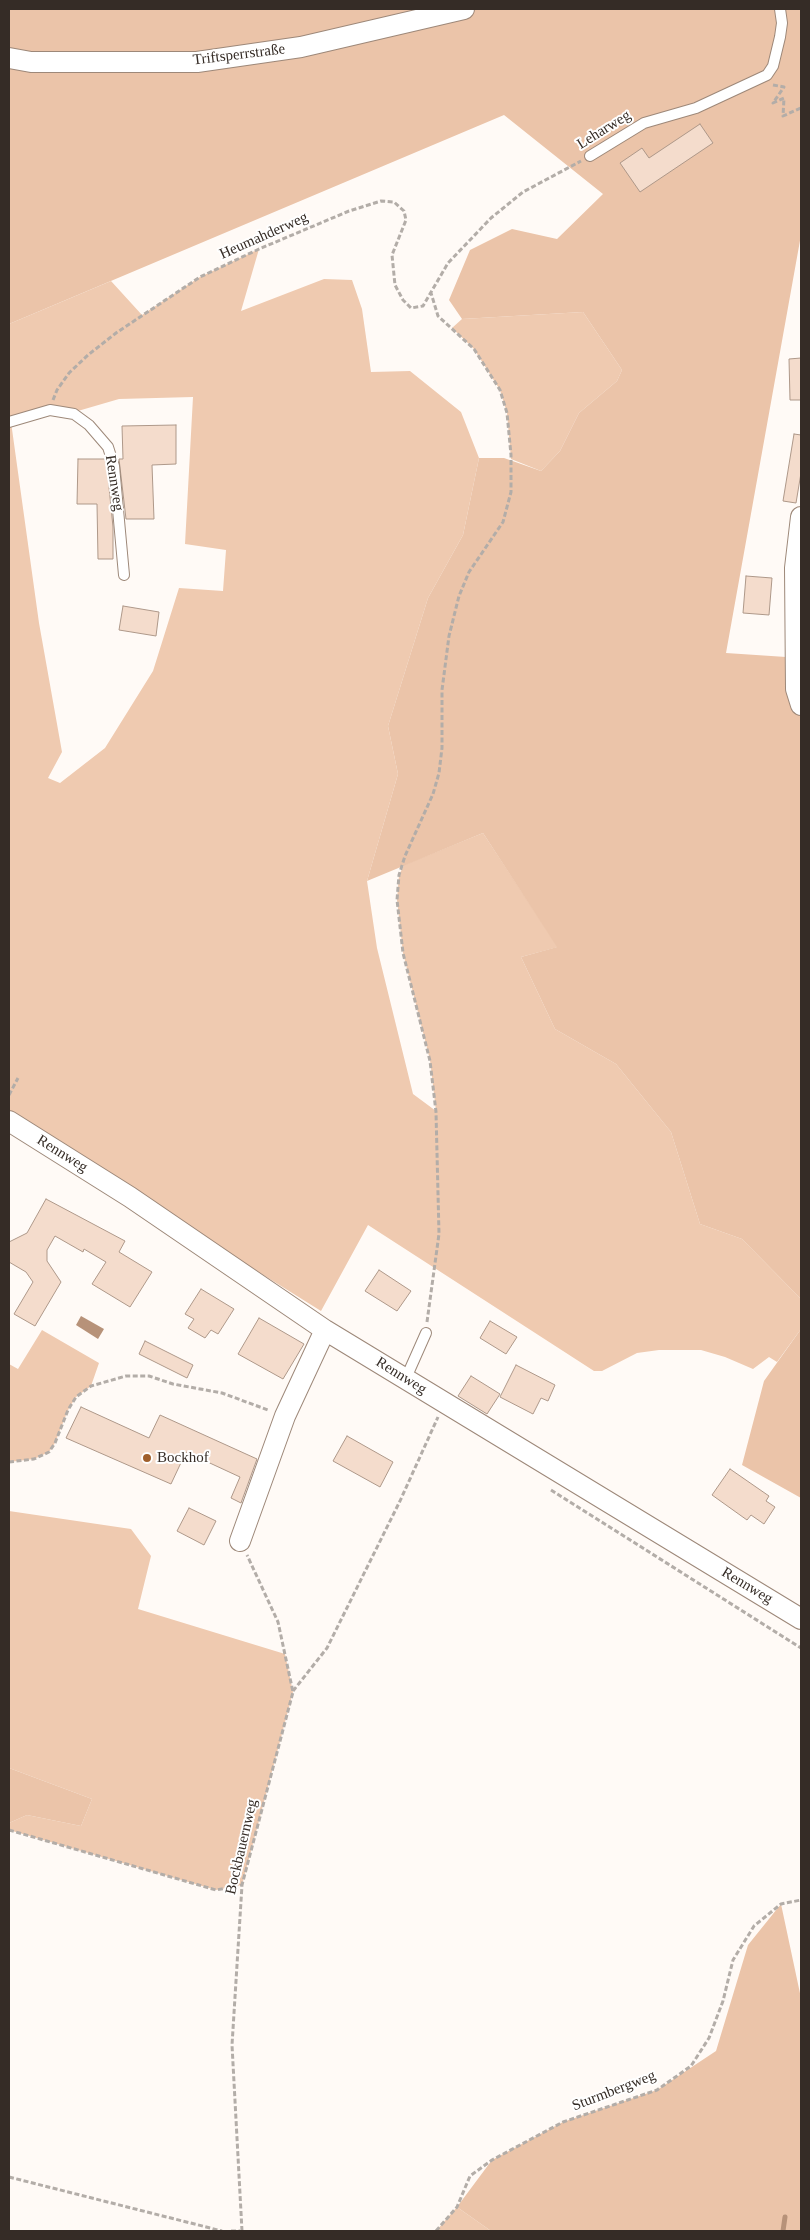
<!DOCTYPE html>
<meta charset="utf-8">
<style>
body{margin:0}
#map{position:relative;width:810px;height:2240px;overflow:hidden;background:#fffaf6;font-family:Georgia,serif}
canvas{display:block}
.frame{position:absolute;inset:0;border:10px solid #352c26;pointer-events:none}
</style>
<div id="map">
<canvas width="810" height="2240"></canvas>
<div class="frame"></div>
</div>
<script>
const ctx = document.querySelector('canvas').getContext('2d');
ctx.lineJoin = 'round';
function fillPath(path, color) { ctx.fillStyle = color; ctx.fill(path, 'evenodd'); }
const poly = rows => new Path2D(rows.map(r => 'M' + r).join(''));
function trace(path, color, width, dash) { ctx.strokeStyle = color; ctx.lineWidth = width; ctx.lineCap = dash ? 'butt' : 'round'; ctx.setLineDash(dash || []); ctx.stroke(path); }
function drawText(font, color, halo, rows, align = 'center') {
  ctx.font = font + ' Georgia,serif'; ctx.lineWidth = 4; ctx.setLineDash([]); ctx.textBaseline = 'middle'; ctx.strokeStyle = halo; ctx.fillStyle = color; for (const [text, x, y, turn = 0] of rows) {
    ctx.save(); ctx.translate(x, y); ctx.rotate((+turn || 0) * Math.PI / 180); ctx.textAlign = isNaN(turn) ? turn : align; if (halo) ctx.strokeText(text, 0, 0); ctx.fillText(text, 0, 0); ctx.restore();
  }
}
const green = poly([
 [259,249,241,311,324,279,352,280,362,309,371,372,410,371,461,412,479,458,463,535,428,598,388,726,398,774,367,881,377,948,413,1094,436,1111,430,1060,403,953,397,900,399,875,404,865,483,833,558,947,521,957,555,1029,616,1064,671,1132,700,1224,742,1239,801,1299,801,1329,777,1362,769,1357,753,1369,725,1357,701,1350,659,1350,637,1353,602,1371,594,1371,368,1225,321,1311,9,1116,9,324,111,281,142,315,200,277],
 [193,397,185,544,226,550,223,591,179,588,153,671,105,748,60,783,48,778,62,752,39,623,11,422,60,411,71,413,119,399],
 [583,312,622,370,617,381,579,413,560,451,541,471,511,459,507,413,500,390,474,349,452,328,462,319],
 [42,1330,99,1363,91,1386,76,1397,68,1410,55,1443,49,1452,34,1459,9,1462,9,1364,18,1369],
 [9,1511,131,1529,151,1556,138,1609,285,1654,293,1692,242,1885,216,1890,9,1830,9,1823,27,1815,81,1826,92,1799,9,1768],
 [457,2207,491,2231,436,2231]
]);
const forest = poly([
 [9,9,801,9,801,235,726,653,801,658,801,1299,742,1239,700,1224,671,1132,616,1064,555,1029,521,957,557,947,483,833,367,881,398,774,388,726,428,598,463,535,479,458,504,458,541,471,560,451,579,413,617,381,622,370,583,312,462,319,449,300,470,250,512,229,557,239,603,194,504,115,9,324],
 [801,1329,801,1498,742,1465,764,1381],
 [9,1768,92,1799,81,1826,27,1815,9,1823],
 [781,1904,801,1998,801,2231,491,2231,457,2207,492,2160,563,2122,657,2090,716,2051,748,1945]
]);
const water = poly([
 [81,1316,104,1329,98,1339,76,1325]
]);
const stream = poly([
 [783,2231,785,2217]
]);
const building = poly([
 [700,124,713,143,640,192,620,163,642,148,649,158,700,124],
 [801,358,801,400,790,400,789,359,801,358],
 [176,425,176,464,152,465,154,519,126,519,119,459,123,459,122,426,176,425],
 [794,434,801,435,801,473,796,503,783,501,794,434],
 [78,459,105,459,107,467,113,527,113,559,98,559,97,504,77,504,78,459],
 [746,576,772,578,769,615,743,613,746,576],
 [123,606,159,612,156,636,119,630,123,606],
 [46,1199,125,1241,119,1252,152,1272,130,1307,92,1284,106,1262,84,1249,83,1252,55,1236,47,1250,47,1261,61,1282,35,1326,14,1314,33,1282,26,1272,9,1262,9,1242,27,1233,46,1199],
 [379,1270,411,1291,397,1311,365,1291,379,1270],
 [201,1289,234,1309,218,1334,211,1330,205,1338,188,1328,194,1319,185,1314,201,1289],
 [259,1318,304,1344,283,1379,238,1354,259,1318],
 [490,1321,517,1337,506,1354,480,1338,490,1321],
 [145,1341,193,1365,187,1378,139,1354,145,1341],
 [516,1365,555,1385,548,1401,541,1398,533,1414,500,1397,516,1365],
 [471,1376,500,1394,487,1414,458,1396,471,1376],
 [81,1407,149,1438,160,1415,257,1459,241,1503,231,1498,240,1477,186,1452,171,1484,66,1438,81,1407],
 [347,1436,393,1462,380,1487,333,1461,347,1436],
 [730,1469,769,1496,766,1501,775,1507,764,1524,751,1515,747,1520,712,1495,730,1469],
 [189,1508,216,1521,204,1545,177,1531,189,1508]
]);
const path = poly([
 [773,85,784,87,773,103,784,98,783,116,801,108],
 [53,400,57,390,69,373,88,355,116,333,200,277,259,249,349,211,381,201,394,202,404,211,406,220,392,255,395,285,403,300,411,308,423,306,448,263,491,218,523,192,581,161],
 [9,1095,18,1078],
 [427,1322,439,1234,436,1112,430,1061,403,953,397,900,399,875,405,856,433,794,439,773,442,748,442,690,449,636,459,596,469,572,503,522,511,492,511,455,507,413,500,390,474,349,438,316,431,293],
 [9,1462,34,1459,49,1452,55,1443,68,1410,76,1397,91,1386,126,1376,149,1376,173,1384,222,1393,268,1410],
 [551,1490,801,1648],
 [293,1691,327,1648,400,1501,438,1417],
 [9,1830,216,1890,242,1885],
 [9,2177,222,2231],
 [231,2231,240,2231],
 [242,2231,232,2045,242,1885,293,1692,278,1622,247,1555],
 [436,2231,457,2207,470,2176,492,2160,563,2122,657,2090,691,2066,709,2038,723,2001,733,1960,754,1926,781,1904,801,1900]
]);
const lane = poly([
 [590,156,644,123,696,108,767,75,773,66,780,37,782,23,780,9],
 [9,422,50,410,74,414,89,425,108,447,114,466,124,575],
 [406,1378,426,1333]
]);
const street = poly([
 [9,58,31,62,197,62,301,47,464,9],
 [801,517,795,568,796,689,801,705],
 [9,1121,130,1197,325,1330,801,1619],
 [240,1541,285,1416,325,1330]
]);
const markers = [
 [147,1458,5,"#a05f2b"]
];
const streetNames = [
 ["Triftsperrstraße",239,55,-7],
 ["Leharweg",604,130,-32],
 ["Heumahderweg",264,236,-24],
 ["Rennweg",114,483,81],
 ["Rennweg",62,1154,32],
 ["Rennweg",401,1376,32],
 ["Rennweg",747,1586,31],
 ["Bockbauernweg",242,1847,-77],
 ["Sturmbergweg",614,2091,-21]
];
const poiNames = [
 ["Bockhof",157,1458]
];
fillPath(green, '#efcab0');
fillPath(forest, '#ebc4a9');
fillPath(water, '#b79279');
trace(stream, '#b79279', 5);
fillPath(building, '#f4dccc');
trace(building, '#ae9889', 1);
trace(lane, '#9d8879', 12);
trace(street, '#9d8879', 22);
trace(path, '#b3ada8', 3, [5, 2.5]);
trace(lane, '#fff', 10);
trace(street, '#fff', 20);
for (const [x, y, r, color] of markers) { const dot = new Path2D(); dot.arc(x, y, r, 0, 2 * Math.PI); ctx.fillStyle = color; ctx.fill(dot); trace(dot, '#fff', 2); }
drawText('15px', '#352c26', '#fff', streetNames);
drawText('15px', '#352c26', '#fff', poiNames, 'left');
</script>
